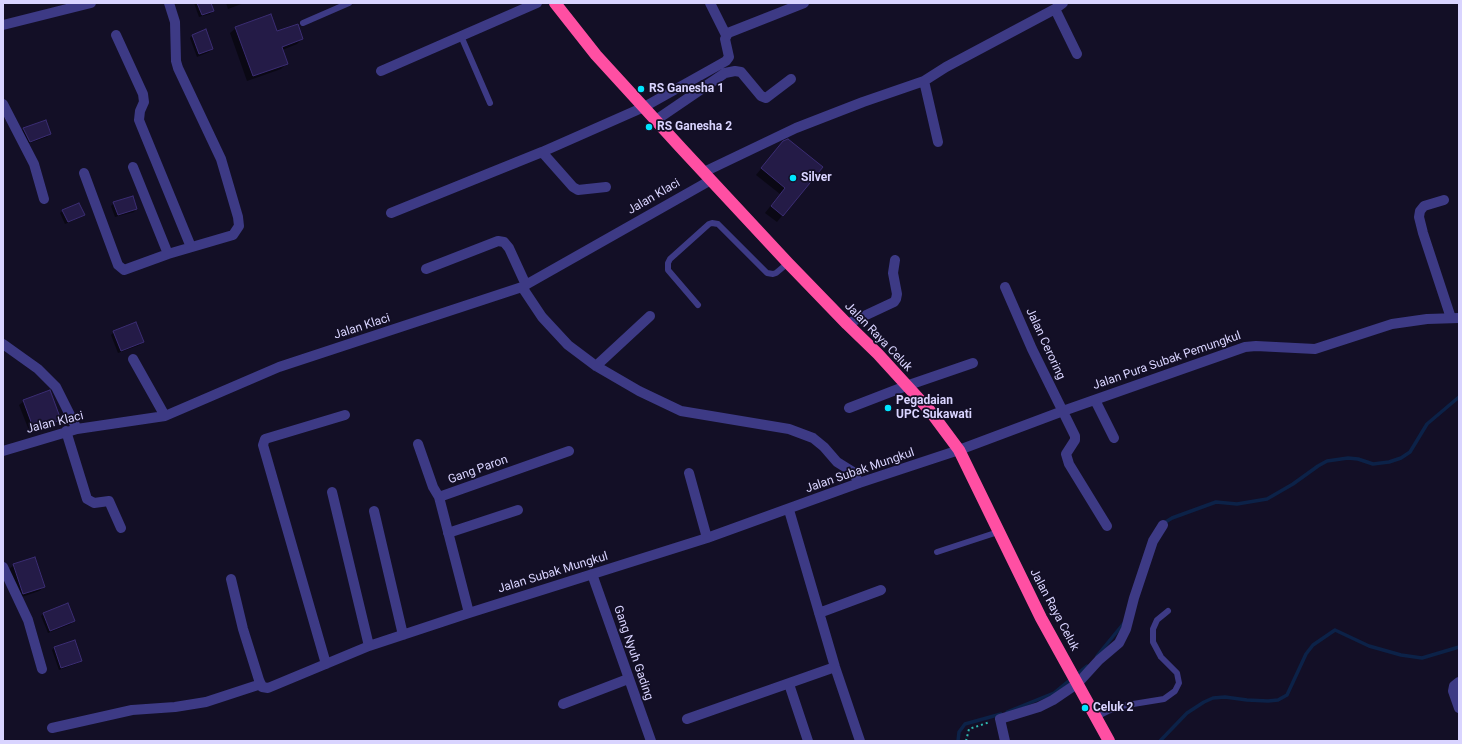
<!DOCTYPE html>
<style>
body{margin:0}
#map{position:relative;width:1462px;height:744px;overflow:hidden;background:#130f26;font-family:Roboto,sans-serif}
canvas{display:block}
.frame{position:absolute;inset:0;border:4px solid #d9d4ff;pointer-events:none}
</style>
<div id="map">
<canvas width="1462" height="744"></canvas>
<div class="frame"></div>
</div>
<script>
const ctx = document.querySelector('canvas').getContext('2d');
ctx.lineJoin = 'round';
function fillPath(path, color) { ctx.fillStyle = color; ctx.fill(path, 'evenodd'); }
const poly = rows => new Path2D(rows.map(r => 'M' + r).join(''));
function trace(path, color, width, dash) { ctx.strokeStyle = color; ctx.lineWidth = width; ctx.lineCap = dash ? 'butt' : 'round'; ctx.setLineDash(dash || []); ctx.stroke(path); }
function drawText(font, color, halo, rows, align = 'center') {
  ctx.font = font + ' Roboto,sans-serif'; ctx.lineWidth = 3.5; ctx.setLineDash([]); ctx.textBaseline = 'middle'; ctx.strokeStyle = halo; ctx.fillStyle = color; for (const [text, x, y, turn = 0] of rows) {
    ctx.save(); ctx.translate(x, y); ctx.rotate((+turn || 0) * Math.PI / 180); ctx.textAlign = isNaN(turn) ? turn : align; if (halo) ctx.strokeText(text, 0, 0); ctx.fillText(text, 0, 0); ctx.restore();
  }
}
const shadow = poly([
 [194,3,210,3,213,11,210,14,199,17],
 [226,3,244,3,228,9],
 [236,28,276,32,302,39,297,44,282,50,287,63,281,69,247,81,230,33],
 [193,35,212,49,209,52,197,57,190,38],
 [45,121,50,134,47,137,27,144,21,132,23,129],
 [777,149,821,167,777,222,765,213,780,194,756,175],
 [114,203,136,209,134,212,115,217,111,206],
 [63,211,83,215,81,217,65,224,60,213],
 [114,332,142,342,140,345,118,353,111,335],
 [24,401,60,420,55,424,30,433,19,405],
 [14,565,44,587,39,591,19,598,9,569],
 [44,613,73,621,71,624,48,633,41,616],
 [55,647,81,661,78,663,59,670,52,650]
]);
const stream = poly([
 [1164,523,1172,518,1216,502,1237,504,1267,499,1293,484,1318,466,1327,461,1348,458,1358,459,1373,464,1389,462,1401,458,1410,452,1427,424,1459,397],
 [1097,656,1124,623],
 [1007,712,1054,693,1087,666],
 [958,741,959,732,965,724,1001,714],
 [1160,741,1187,713,1204,702,1213,698,1225,697,1247,700,1268,701,1278,700,1287,695,1306,654,1313,645,1335,630,1369,646,1401,655,1422,658,1459,647]
]);
const building = poly([
 [197,3,211,3,214,11,202,15,197,3],
 [271,14,277,31,298,24,303,39,282,47,288,64,253,76,235,27,271,14],
 [206,29,213,49,199,54,192,35,206,29],
 [46,120,51,134,30,142,23,128,46,120],
 [788,139,823,167,783,216,771,206,785,188,761,168,783,141,788,139],
 [133,196,137,209,118,215,113,202,133,196],
 [79,203,85,215,68,222,62,210,79,203],
 [136,322,144,342,121,351,113,331,136,322],
 [50,390,61,420,34,430,23,400,50,390],
 [35,557,45,587,23,594,13,564,35,557],
 [68,603,75,621,50,631,43,613,68,603],
 [75,640,82,661,61,668,54,647,75,640]
]);
const path = poly([
 [966,741,969,729,990,722]
]);
const lane = poly([
 [303,23,349,3],
 [461,36,490,103],
 [698,305,668,270,668,263,670,259,709,224,712,223,718,224,767,273,773,274,776,273,788,263],
 [937,552,998,532],
 [1096,717,1108,711,1127,705,1164,699,1175,691,1179,683,1177,673,1161,657,1153,642,1153,629,1157,620,1168,611]
]);
const street = poly([
 [710,3,726,35],
 [1055,9,1077,54],
 [3,25,91,3],
 [116,35,143,94,144,102,140,111,139,120,141,125,191,247],
 [381,71,537,3],
 [924,81,938,142],
 [3,104,34,164,44,199],
 [656,120,725,73,735,71,741,72,761,96,766,98,791,79],
 [542,152,573,187,578,190,606,187],
 [133,167,168,254],
 [704,172,796,128,863,102,924,81,946,67,1055,9,1063,3],
 [84,173,118,265,124,270,168,254,233,235,239,226,238,217,221,159,178,68,176,61,175,22,169,3],
 [1444,200,1424,206,1420,211,1419,217,1423,233,1451,318],
 [391,213,542,152,644,107,726,61,729,57,725,39,728,33,804,3],
 [426,269,498,241,504,242,509,248,526,285],
 [522,287,542,317,568,345,596,366,639,391,681,411,789,429,813,438,824,447,837,462,853,472,859,483],
 [1005,287,1032,349,1075,436,1075,440,1066,454,1069,464,1107,526],
 [847,324,894,302,896,299,897,294,893,273,895,260],
 [3,344,38,369,56,387,77,429],
 [133,359,165,416],
 [596,366,650,316],
 [1095,400,1114,438],
 [849,408,906,386,973,363],
 [66,431,87,499,94,503,109,501,121,528],
 [418,444,433,487,439,497,469,613],
 [3,451,77,429,165,416,279,367,522,287,711,180],
 [689,473,707,538],
 [332,492,369,646],
 [439,497,569,451],
 [789,510,835,667,860,741],
 [374,511,403,635],
 [448,533,518,510],
 [3,567,28,620,42,669],
 [592,574,651,741],
 [231,579,243,629,259,680,262,687,268,688,369,646,469,613,707,538,859,483,959,450,1063,411,1245,347,1256,346,1315,349,1392,324,1427,319,1459,318],
 [819,613,881,590],
 [326,664,263,445,265,439,345,415],
 [1459,682,1454,686,1453,691,1459,708],
 [789,684,808,741],
 [563,704,628,679],
 [687,719,835,667],
 [52,728,132,710,175,707,206,702,261,684],
 [1005,741,1000,719,1039,707,1053,700,1078,683,1099,660,1119,643,1126,629,1134,598,1153,541,1163,525]
]);
const highway = poly([
 [555,3,596,55,681,148,788,263,847,324,878,354,930,411,959,450,1041,618,1109,741]
]);
const markers = [
 [641,89,4,"#00e5ff"],
 [649,127,4,"#00e5ff"],
 [793,178,4,"#00e5ff"],
 [888,408,4,"#00e5ff"],
 [1085,708,4,"#00e5ff"]
];
const poiNames = [
 ["RS Ganesha 1",649,89],
 ["RS Ganesha 2",657,127],
 ["Silver",801,178],
 ["Pegadaian",896,401],
 ["UPC Sukawati",896,415],
 ["Celuk 2",1093,708]
];
const streetNames = [
 ["Jalan Klaci",654,197,-30],
 ["Jalan Klaci",362,327,-18],
 ["Jalan Raya Celuk",878,337,46],
 ["Jalan Ceroring",1045,344,65],
 ["Jalan Pura Subak Pemungkul",1167,361,-19],
 ["Jalan Klaci",55,423,-14],
 ["Gang Paron",478,470,-20],
 ["Jalan Subak Mungkul",860,471,-19],
 ["Jalan Subak Mungkul",553,573,-17],
 ["Jalan Raya Celuk",1054,610,62],
 ["Gang Nyuh Gading",633,653,71]
];
fillPath(shadow, '#0007');
trace(stream, '#0c2248', 3.5);
fillPath(building, '#241b47');
trace(building, '#3b2d73', 1);
trace(path, '#2fb8b0', 2, [2, 3]);
trace(lane, '#3d3a85', 6);
trace(street, '#3d3a85', 10);
trace(highway, '#ff4fa3', 12);
for (const [x, y, r, color] of markers) { const dot = new Path2D(); dot.arc(x, y, r, 0, 2 * Math.PI); ctx.fillStyle = color; ctx.fill(dot); trace(dot, '#130f26', 1.5); }
drawText('bold 12px', '#d9d4ff', '#130f26', poiNames, 'left');
drawText('12px', '#d9d4ff', '#130f26', streetNames);
</script>
